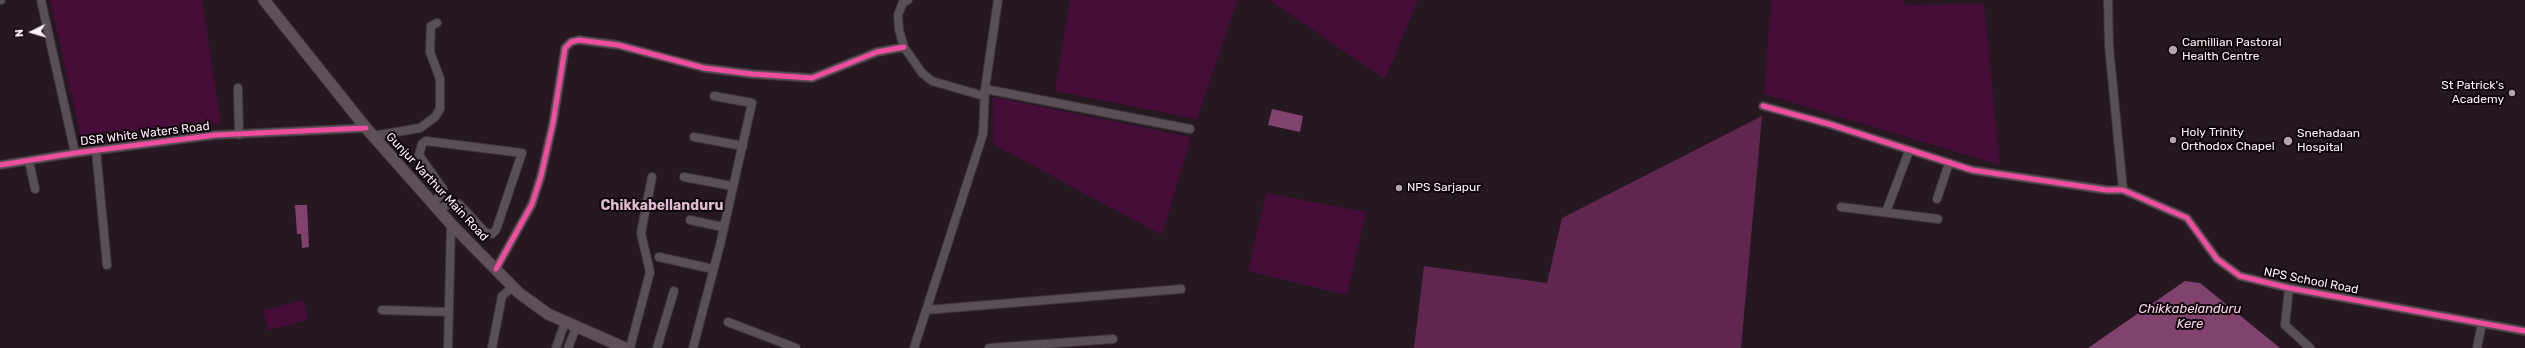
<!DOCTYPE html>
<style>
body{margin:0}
#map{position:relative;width:2525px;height:348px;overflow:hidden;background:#251821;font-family:Rubik,sans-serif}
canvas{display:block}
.north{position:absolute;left:12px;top:12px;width:40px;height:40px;-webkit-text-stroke:3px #0d0409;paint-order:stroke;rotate:265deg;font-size:11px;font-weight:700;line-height:16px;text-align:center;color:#fff0f9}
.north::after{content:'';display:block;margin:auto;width:14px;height:18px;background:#fff0f9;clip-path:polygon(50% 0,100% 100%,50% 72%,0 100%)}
</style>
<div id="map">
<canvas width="2525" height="348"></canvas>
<div class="north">N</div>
</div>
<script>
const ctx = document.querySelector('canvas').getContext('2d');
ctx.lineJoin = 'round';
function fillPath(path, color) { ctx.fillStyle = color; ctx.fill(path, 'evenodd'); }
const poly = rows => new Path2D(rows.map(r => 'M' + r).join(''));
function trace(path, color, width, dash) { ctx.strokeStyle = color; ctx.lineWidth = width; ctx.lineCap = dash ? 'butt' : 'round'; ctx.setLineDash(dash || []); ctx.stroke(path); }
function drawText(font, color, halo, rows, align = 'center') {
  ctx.font = font + ' Rubik,sans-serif'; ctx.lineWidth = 4; ctx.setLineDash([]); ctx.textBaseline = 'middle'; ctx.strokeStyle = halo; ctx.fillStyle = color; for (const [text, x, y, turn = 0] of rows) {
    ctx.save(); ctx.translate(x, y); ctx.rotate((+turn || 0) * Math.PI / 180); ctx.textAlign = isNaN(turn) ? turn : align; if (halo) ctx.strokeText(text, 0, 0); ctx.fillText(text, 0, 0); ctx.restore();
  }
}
const green = poly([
 [50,0,202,0,221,123,83,146],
 [1070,0,1237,0,1197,119,1055,91],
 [1269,0,1418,0,1385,79],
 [1771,0,1904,0,1905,5,1984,4,2000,165,1764,94],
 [993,97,1191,137,1162,235,993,144],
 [1266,193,1366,212,1347,295,1248,271],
 [304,300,308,320,268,330,263,310]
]);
const forest = poly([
 [1762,116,1741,348,1414,348,1424,266,1547,283,1562,218]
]);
const water = poly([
 [1272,109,1303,116,1300,132,1268,125],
 [295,205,307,205,309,247,302,248,301,234,297,234],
 [2185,281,2200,283,2280,348,2088,348]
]);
const street = poly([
 [0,0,1,0],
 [41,0,75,153],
 [908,0,903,2,898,15,899,30,904,47,922,73,932,81,984,96],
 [2108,0,2109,46,2123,190],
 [238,88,239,135],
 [985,89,1190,129],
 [1763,106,1829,124,1972,170,2107,190,2123,190,2187,218,2217,259,2240,276,2289,288,2525,331],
 [373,136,420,128,435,117,440,109,440,79,430,52,431,26,437,23],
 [694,137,743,146],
 [96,150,107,265],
 [29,161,35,189],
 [0,165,75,153,215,135,366,128],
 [684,177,732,186],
 [1937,199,1949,163],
 [433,202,441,195,443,189,419,155,422,144,426,141,522,153,496,230,492,234,485,232,459,204,451,203,439,209],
 [1841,207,1938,219],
 [1886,212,1909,151],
 [690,220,723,227],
 [659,257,713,269],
 [496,269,532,204,541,176,553,123,565,48,571,42,579,40,618,45,704,68,752,74,812,78,877,52,904,47],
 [2289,288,2285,325,2310,348],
 [382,310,448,312],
 [926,310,1181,289],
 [728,322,796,348],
 [448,348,451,224],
 [492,348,502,296,513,287],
 [556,348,565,322],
 [568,348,576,328],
 [630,348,650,272,641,233,652,177],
 [657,348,674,291],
 [693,348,720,245,752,103,714,96],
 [914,348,983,134,985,89,998,0],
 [989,348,1113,339],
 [2477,348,2482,323]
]);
const secondary = poly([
 [264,0,366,128,451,224,519,293,548,314,625,348]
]);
const cycleway = poly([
 [1763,106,1829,124,1972,170,2107,190,2123,190,2187,218,2217,259,2240,276,2289,288,2525,331],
 [0,165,75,153,215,135,366,128],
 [496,269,532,204,541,176,553,123,565,48,571,42,579,40,618,45,704,68,752,74,812,78,877,52,904,47]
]);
const markers = [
 [2173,50,5,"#b3a4ad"],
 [2512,93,4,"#b3a4ad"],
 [2173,140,4,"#b3a4ad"],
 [2288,141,5,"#b3a4ad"],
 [1399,188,4,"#b3a4ad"]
];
const poiNames = [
 ["Camillian Pastoral",2182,43],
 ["Health Centre",2182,57],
 ["St Patrick's",2504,86,"right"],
 ["Academy",2504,100,"right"],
 ["Holy Trinity",2181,133],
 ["Orthodox Chapel",2181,147],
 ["Snehadaan",2297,134],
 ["Hospital",2297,148],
 ["NPS Sarjapur",1407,188]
];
const streetNames = [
 ["DSR White Waters Road",145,134,-7],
 ["Gunjur Varthur Main Road",437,187,47],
 ["NPS School Road",2311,281,11]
];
const waterNames = [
 ["Chikkabelanduru",2190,309],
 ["Kere",2190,324]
];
const quarterNames = [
 ["Chikkabellanduru",662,206]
];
fillPath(green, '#450d37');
fillPath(forest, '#602650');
fillPath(water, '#81436d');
trace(street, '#3e333a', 10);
trace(secondary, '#3e333a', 13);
trace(street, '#5a4f56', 8);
trace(secondary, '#5d5058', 11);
trace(cycleway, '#ef4d9e', 5);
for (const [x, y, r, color] of markers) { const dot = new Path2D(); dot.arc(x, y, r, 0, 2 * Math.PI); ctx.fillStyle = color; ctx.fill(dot); trace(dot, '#0d0409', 1.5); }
drawText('12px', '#fff0f9', '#0d0409', poiNames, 'left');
drawText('12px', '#fff0f9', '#0d0409', streetNames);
drawText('italic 13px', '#fbd2ec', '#0d0409', waterNames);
drawText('bold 14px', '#debbd1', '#0d0409', quarterNames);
</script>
